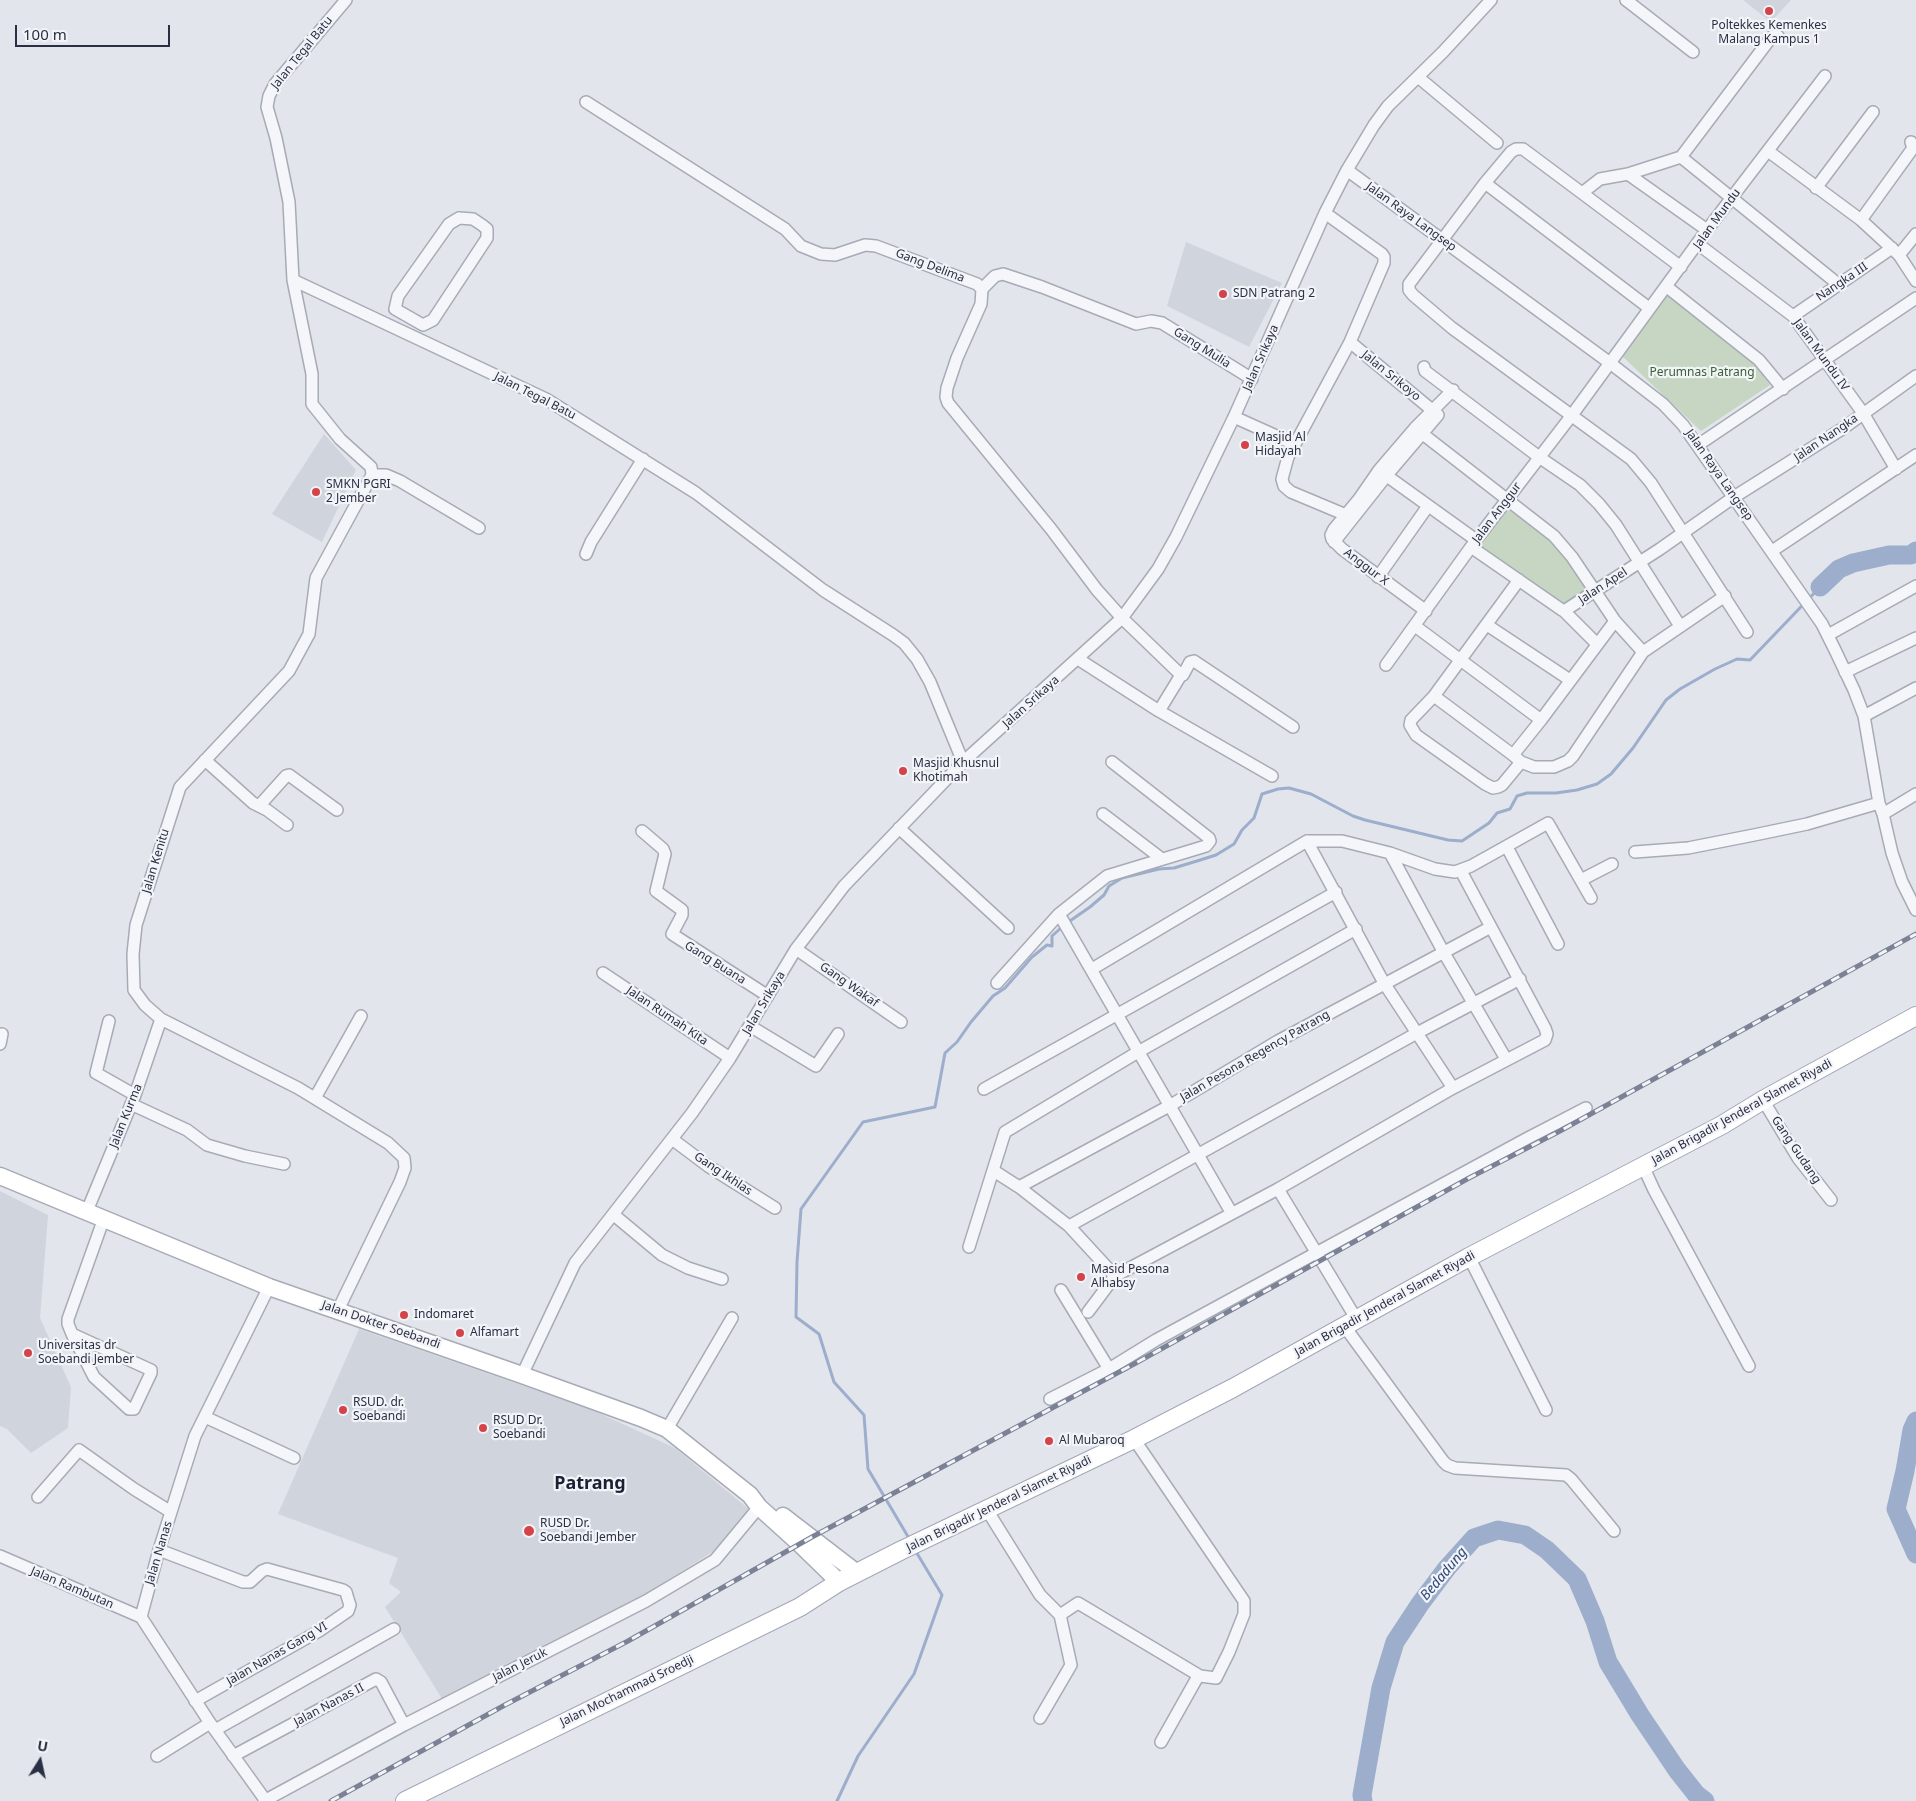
<!DOCTYPE html>
<style>
body{margin:0}
#map{position:relative;width:1916px;height:1801px;overflow:hidden;background:#e2e5eb;font-family:"Noto Sans",sans-serif}
canvas{display:block}
.north{position:absolute;left:15px;top:1736px;width:50px;height:50px;-webkit-text-stroke:4px #f2f4f8;paint-order:stroke;rotate:10deg;font-size:14px;font-weight:700;line-height:20px;text-align:center;color:#293044}
.north::after{content:'';display:block;margin:auto;width:18px;height:22px;background:#293044;clip-path:polygon(50% 0,100% 100%,50% 72%,0 100%)}
.scale{position:absolute;left:15px;top:25px;width:155px;height:22px;box-sizing:border-box;border:2px solid #293044;border-top:0;padding-left:6px;font-size:15px;line-height:18px;white-space:nowrap;color:#293044;-webkit-text-stroke:4px #f2f4f8;paint-order:stroke}
</style>
<div id="map">
<canvas width="1916" height="1801"></canvas>
<div class="north">U</div>
<div class="scale">100 m</div>
</div>
<script>
const ctx = document.querySelector('canvas').getContext('2d');
ctx.lineJoin = 'round';
function fillPath(path, color) { ctx.fillStyle = color; ctx.fill(path, 'evenodd'); }
const poly = rows => new Path2D(rows.map(r => 'M' + r).join(''));
function trace(path, color, width, dash) { ctx.strokeStyle = color; ctx.lineWidth = width; ctx.lineCap = dash ? 'butt' : 'round'; ctx.setLineDash(dash || []); ctx.stroke(path); }
function drawText(font, color, halo, rows, align = 'center') {
  ctx.font = font + ' "Noto Sans",sans-serif'; ctx.lineWidth = 4.5; ctx.setLineDash([]); ctx.textBaseline = 'middle'; ctx.strokeStyle = halo; ctx.fillStyle = color; for (const [text, x, y, turn = 0] of rows) {
    ctx.save(); ctx.translate(x, y); ctx.rotate((+turn || 0) * Math.PI / 180); ctx.textAlign = isNaN(turn) ? turn : align; if (halo) ctx.strokeText(text, 0, 0); ctx.fillText(text, 0, 0); ctx.restore();
  }
}
const built = poly([
 [1743,0,1791,0,1771,22],
 [1186,242,1282,283,1249,347,1167,306],
 [324,434,356,470,322,542,272,514],
 [0,1191,48,1215,40,1318,71,1387,68,1428,31,1453,7,1429,0,1426],
 [359,1329,590,1409,675,1448,751,1511,719,1548,621,1609,444,1702,385,1607,401,1592,389,1583,398,1558,278,1514]
]);
const green = poly([
 [1667,294,1750,356,1770,385,1701,431,1622,356],
 [1508,499,1554,538,1595,591,1563,610,1472,547]
]);
const stream = poly([
 [1067,923,1090,907,1104,895,1109,886,1122,878,1159,869,1174,868,1197,861,1216,855,1234,844,1242,830,1254,818,1262,794,1278,789,1289,788,1311,794,1353,816,1365,820,1448,840,1462,841,1489,823,1497,813,1510,809,1517,796,1527,793,1556,793,1577,790,1597,784,1611,774,1633,748,1666,700,1680,689,1715,669,1737,659,1750,660,1820,587],
 [910,1540,868,1469,864,1415,834,1382,819,1334,796,1317,797,1262,801,1209,863,1122,935,1107,945,1053,957,1042,971,1022,993,996,1005,988,1032,957,1047,945,1052,946,1052,936,1062,927],
 [837,1801,858,1756,914,1674,942,1595,915,1550]
]);
const river = poly([
 [1820,587,1839,569,1853,563,1889,555,1911,555,1916,551],
 [1916,1421,1912,1430,1905,1471,1896,1509,1916,1554],
 [1363,1801,1362,1795,1381,1688,1395,1642,1420,1604,1447,1568,1474,1538,1498,1530,1525,1535,1547,1550,1577,1579,1595,1621,1608,1662,1640,1715,1677,1770,1696,1794,1705,1801]
]);
const street = poly([
 [346,0,275,84,269,96,267,107,276,138,289,202,293,280,312,374,312,404,340,439,371,467,372,475],
 [1626,0,1693,52],
 [1778,36,1773,36,1770,39,1681,157,1838,284],
 [1418,77,1497,143],
 [586,102,785,229,801,246,821,254,835,255,865,245,876,246,977,284,982,289,981,304,957,358,947,388,946,397,948,403,1051,529,1097,590,1122,618,1180,674,1183,675,1190,662,1194,661,1293,727],
 [1768,151,1861,220,1899,255,1916,281],
 [1347,170,1610,363,1663,404,1683,425,1822,624,1835,650,1854,690,1864,716,1879,803,1883,814,1892,853,1902,882,1916,910],
 [1628,174,1707,230],
 [1485,183,1511,152,1516,149,1523,149,1681,267],
 [1816,188,1873,112],
 [1582,193,1600,179,1628,174,1681,157],
 [1325,213,1382,254,1384,257,1384,263,1350,342,1288,457,1282,479,1284,486,1291,492,1346,515],
 [459,218,473,219,482,225,487,229,487,238,433,320,423,325,395,309,398,296,449,224,459,218],
 [1861,220,1913,148,1911,142],
 [1698,244,1793,316,1863,413,1896,469],
 [1899,255,1916,234],
 [293,280,546,399,696,493,823,590,893,635,904,643,917,659,930,682,963,762],
 [1667,287,1759,360,1783,389],
 [982,289,995,276,1003,274,1042,287,1136,324,1151,321,1162,323,1252,379],
 [1649,308,1485,183,1409,284,1409,290,1413,295,1452,328,1631,459,1651,483,1747,632],
 [1793,316,1892,248],
 [1424,367,1425,371,1539,457,1580,485,1599,504,1616,525,1680,626],
 [1234,417,1294,444],
 [1415,428,1554,536,1572,557,1615,621,1643,652],
 [1698,445,1916,298],
 [1380,471,1476,540],
 [372,475,386,475,400,481,479,528],
 [1334,542,1387,475,1438,415,1350,342],
 [1471,547,1562,610,1564,611,1660,549,1734,497,1842,429,1916,376],
 [1772,551,1916,455],
 [586,554,591,542,643,459],
 [1378,577,1428,506],
 [1519,580,1434,696,1411,720,1410,725,1416,735,1485,784,1493,788,1498,787,1502,785,1521,762],
 [1426,611,1342,549,1332,539,1331,535,1334,529,1359,499,1379,470,1415,428,1453,390],
 [1564,611,1597,644],
 [1487,625,1570,680],
 [1415,626,1541,720],
 [1828,635,1916,586],
 [1078,659,1159,711,1272,776],
 [1386,665,1476,540,1572,415,1707,230,1825,76],
 [1845,672,1916,638],
 [1434,696,1513,755,1541,720,1615,621],
 [1159,711,1181,675],
 [1864,716,1916,688],
 [1513,755,1521,762,1534,767,1554,767,1568,761,1573,756,1643,652,1725,596],
 [205,760,253,803,267,810,287,825],
 [259,806,286,776,289,775,337,810],
 [1103,814,1162,859],
 [1883,814,1916,794],
 [899,828,1008,928],
 [642,831,663,849,665,854,656,891,682,910,682,915,672,934,768,996],
 [1307,841,1342,841,1390,853,1435,869,1455,872,1471,866,1548,823,1591,898],
 [1507,847,1558,944],
 [1635,852,1688,848,1754,835,1807,824,1879,803],
 [1390,853,1444,953,1506,1059],
 [1581,880,1612,864],
 [1059,914,1231,1212],
 [796,949,901,1022],
 [1092,969,1307,841,1384,983,1453,1088],
 [603,973,730,1058],
 [997,983,1059,914,1107,876,1206,846,1210,841,1209,838,1112,762],
 [109,1021,96,1073,135,1095],
 [750,1026,816,1066,838,1034],
 [0,1044,2,1034],
 [984,1089,1336,892],
 [315,1098,361,1016],
 [1763,1100,1798,1158,1831,1200],
 [131,1104,187,1130,207,1145,245,1156,284,1164],
 [672,1139,708,1166,775,1208],
 [1643,1166,1654,1190,1749,1366],
 [994,1171,1019,1187,1069,1226,1115,1276],
 [1019,1187,1171,1105,1278,1041,1491,927],
 [1278,1189,1357,1320],
 [87,1211,135,1095,161,1019],
 [614,1215,662,1255,688,1268,722,1279],
 [1069,1226,1417,1033,1520,979],
 [969,1247,1005,1132,1138,1052,1356,929],
 [1469,1257,1546,1410],
 [1061,1290,1109,1369],
 [338,1310,400,1182,405,1168,404,1158,388,1143,298,1088,161,1019,145,1005,134,990,133,954,136,925,180,787,289,671,309,634,316,578,372,475],
 [1088,1312,1115,1276,1278,1189,1453,1088,1545,1040,1547,1034,1545,1028,1461,871],
 [1345,1327,1443,1461,1447,1465,1455,1468,1566,1475,1571,1479,1614,1531],
 [72,1334,151,1370,151,1373,134,1409,129,1409,94,1377,72,1334,68,1324,68,1319,104,1218],
 [522,1375,575,1263,692,1113,730,1058,796,949,844,886,963,762,1122,618,1158,569,1176,537,1234,417,1325,213,1347,170,1374,125,1388,106,1443,52,1491,0],
 [1050,1399,1109,1369,1156,1340,1526,1139,1586,1108],
 [205,1417,294,1458],
 [667,1429,732,1318],
 [38,1497,79,1450,134,1489,171,1512],
 [987,1510,1040,1595,1060,1615,1071,1665,1040,1718],
 [159,1550,243,1582,250,1582,262,1571,267,1569,343,1590,346,1592,348,1599,350,1605,348,1611,319,1631,195,1701],
 [0,1556,141,1617],
 [1060,1615,1078,1603,1200,1676,1216,1678,1229,1652,1244,1614,1244,1601,1134,1439],
 [215,1730,394,1629],
 [1161,1742,1197,1678,1200,1676],
 [157,1756,210,1723],
 [233,1756,376,1679,381,1682,404,1725],
 [264,1801,404,1725,646,1601,715,1560,759,1507],
 [266,1801,210,1723,141,1617,159,1550,195,1436,269,1287]
]);
const secondary = poly([
 [0,1176,269,1287,522,1375,641,1418,667,1429,750,1495,759,1507,800,1544,839,1582],
 [783,1516,857,1573]
]);
const primary = poly([
 [405,1801,800,1607,839,1582,902,1550,1134,1439,1233,1388,1469,1257,1722,1125,1763,1100,1916,1016]
]);
const rail = poly([
 [331,1801,503,1706,628,1641,812,1537,1134,1364,1469,1178,1560,1131,1916,934]
]);
const markers = [
 [1769,11,5,"#d44349"],
 [1223,294,5,"#d44349"],
 [1245,445,5,"#d44349"],
 [316,492,5,"#d44349"],
 [903,771,5,"#d44349"],
 [1081,1277,5,"#d44349"],
 [404,1315,5,"#d44349"],
 [460,1333,5,"#d44349"],
 [28,1353,5,"#d44349"],
 [343,1410,5,"#d44349"],
 [483,1428,5,"#d44349"],
 [1049,1441,5,"#d44349"],
 [529,1531,6,"#d44349"]
];
const poiNames = [
 ["Poltekkes Kemenkes",1769,26,"center"],
 ["Malang Kampus 1",1769,40,"center"],
 ["SDN Patrang 2",1233,294],
 ["Masjid Al",1255,438],
 ["Hidayah",1255,452],
 ["SMKN PGRI",326,485],
 ["2 Jember",326,499],
 ["Masjid Khusnul",913,764],
 ["Khotimah",913,778],
 ["Masid Pesona",1091,1270],
 ["Alhabsy",1091,1284],
 ["Indomaret",414,1315],
 ["Alfamart",470,1333],
 ["Universitas dr",38,1346],
 ["Soebandi Jember",38,1360],
 ["RSUD. dr.",353,1403],
 ["Soebandi",353,1417],
 ["RSUD Dr.",493,1421],
 ["Soebandi",493,1435],
 ["Al Mubaroq",1059,1441],
 ["RUSD Dr.",540,1524],
 ["Soebandi Jember",540,1538]
];
const streetNames = [
 ["Jalan Tegal Batu",302,53,-51],
 ["Jalan Raya Langsep",1411,217,36],
 ["Jalan Mundu",1717,219,-54],
 ["Gang Delima",930,266,21],
 ["Nangka III",1842,282,-34],
 ["Gang Mulia",1202,348,32],
 ["Jalan Mundu IV",1821,355,54],
 ["Jalan Srikaya",1261,358,-66],
 ["Jalan Srikoyo",1391,376,39],
 ["Jalan Tegal Batu",535,396,27],
 ["Jalan Nangka",1826,438,-34],
 ["Jalan Raya Langsep",1719,475,55],
 ["Jalan Anggur",1497,513,-53],
 ["Anggur X",1366,567,37],
 ["Jalan Apel",1603,586,-33],
 ["Jalan Srikaya",1031,702,-42],
 ["Jalan Kenitu",156,861,-73],
 ["Gang Buana",715,963,32],
 ["Gang Wakaf",849,985,35],
 ["Jalan Srikaya",764,1003,-59],
 ["Jalan Rumah Kita",667,1016,34],
 ["Jalan Pesona Regency Patrang",1255,1056,-30],
 ["Jalan Brigadir Jenderal Slamet Riyadi",1742,1112,-29],
 ["Jalan Kurma",126,1116,-68],
 ["Gang Gudang",1796,1150,56],
 ["Gang Ikhlas",723,1174,34],
 ["Jalan Brigadir Jenderal Slamet Riyadi",1385,1304,-29],
 ["Jalan Dokter Soebandi",381,1325,19],
 ["Jalan Brigadir Jenderal Slamet Riyadi",999,1504,-26],
 ["Jalan Nanas",159,1553,-73],
 ["Jalan Rambutan",72,1588,23],
 ["Jalan Nanas Gang VI",277,1654,-30],
 ["Jalan Jeruk",520,1665,-27],
 ["Jalan Mochammad Sroedji",627,1691,-26],
 ["Jalan Nanas II",329,1705,-28]
];
const parkNames = [
 ["Perumnas Patrang",1702,373]
];
const waterNames = [
 ["Bedadung",1444,1574,-50]
];
const districtNames = [
 ["Patrang",590,1484]
];
fillPath(built, '#d0d4dd');
fillPath(green, '#c6d6c3');
trace(stream, '#9caecc', 3);
trace(river, '#9caecc', 19);
trace(street, '#a7abb6', 14);
trace(secondary, '#a7abb6', 19);
trace(primary, '#a1a7b8', 20);
trace(street, '#f5f6f9', 11);
trace(secondary, '#fff', 16);
trace(primary, '#fff', 18);
trace(rail, '#7b8296', 5);
trace(rail, '#f2f4f8', 3, [9]);
for (const [x, y, r, color] of markers) { const dot = new Path2D(); dot.arc(x, y, r, 0, 2 * Math.PI); ctx.fillStyle = color; ctx.fill(dot); trace(dot, '#f2f4f8', 2); }
drawText('12px', '#293044', '#f2f4f8', poiNames, 'left');
drawText('12px', '#293044', '#f2f4f8', streetNames);
drawText('12px', '#396136', '#f2f4f8', parkNames);
drawText('italic 14px', '#314a7a', '#f2f4f8', waterNames);
drawText('bold 18px', '#1b2135', '#f2f4f8', districtNames);
</script>
